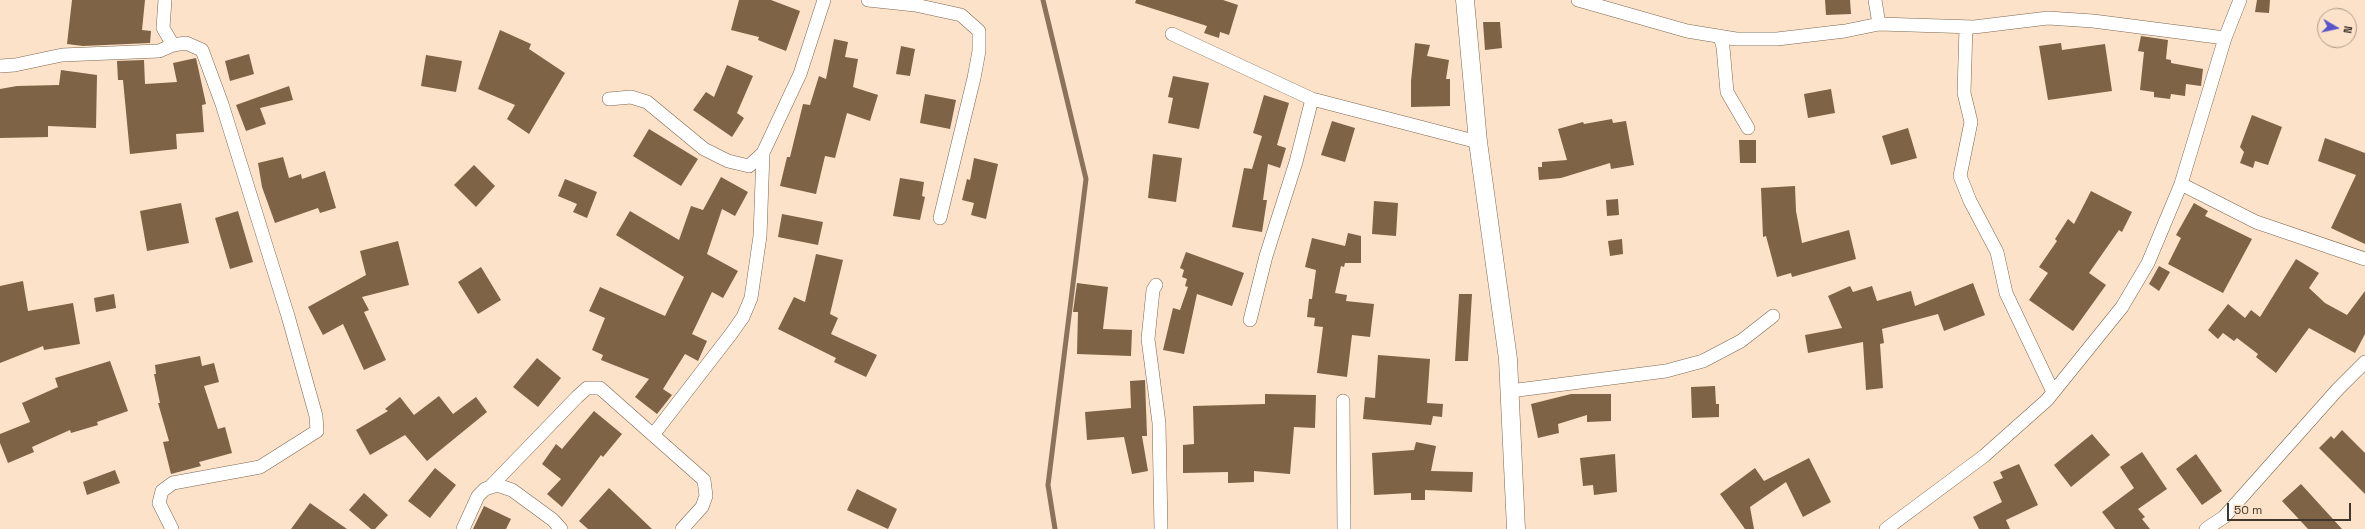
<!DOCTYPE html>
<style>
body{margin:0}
#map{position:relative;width:2365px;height:529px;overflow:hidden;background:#fbe2c8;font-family:"Space Grotesk",sans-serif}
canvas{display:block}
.north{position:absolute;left:2317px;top:8px;width:40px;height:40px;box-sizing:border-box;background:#fbe2c8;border:1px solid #b09d8a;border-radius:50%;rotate:99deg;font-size:11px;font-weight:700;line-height:16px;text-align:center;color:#40362c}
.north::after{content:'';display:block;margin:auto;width:14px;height:18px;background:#5655cc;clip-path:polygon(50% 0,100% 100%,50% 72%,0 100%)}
.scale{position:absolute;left:2227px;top:503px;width:124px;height:18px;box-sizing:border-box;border:2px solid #40362c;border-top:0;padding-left:5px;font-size:12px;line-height:14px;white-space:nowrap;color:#40362c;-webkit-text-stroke:3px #fbe2c8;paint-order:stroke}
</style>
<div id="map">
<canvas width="2365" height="529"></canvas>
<div class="north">N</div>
<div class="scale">50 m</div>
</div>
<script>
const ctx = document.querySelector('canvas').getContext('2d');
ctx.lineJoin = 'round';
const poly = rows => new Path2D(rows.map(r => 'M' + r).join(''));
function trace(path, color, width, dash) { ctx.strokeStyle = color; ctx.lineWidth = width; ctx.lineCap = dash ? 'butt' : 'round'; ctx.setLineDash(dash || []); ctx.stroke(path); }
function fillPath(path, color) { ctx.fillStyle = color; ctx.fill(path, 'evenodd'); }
const stream = poly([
 [1043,0,1086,179,1048,485,1055,529]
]);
const building = poly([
 [72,0,145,0,142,30,151,31,150,43,83,46,67,44],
 [739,0,771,0,800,11,786,51,758,40,759,37,731,30],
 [1136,0,1223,0,1238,5,1229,35,1220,32,1219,38,1204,33,1207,26,1135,3],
 [1825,0,1850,0,1851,14,1826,15],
 [2257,0,2270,0,2269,13,2255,12],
 [1483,22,1500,22,1502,48,1485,50],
 [500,30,531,44,529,49,565,73,529,134,507,119,515,105,478,89],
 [2141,36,2168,40,2166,59,2171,60,2171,63,2203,69,2201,86,2186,84,2185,96,2171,94,2170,99,2154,97,2154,92,2140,90,2144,52,2138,51],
 [834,39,848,42,845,57,858,59,853,87,878,95,870,121,847,113,835,158,825,156,816,194,780,186,787,157,790,157,803,104,810,105,819,76,826,79],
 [1415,43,1430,45,1427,56,1449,60,1446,79,1450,79,1450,106,1411,107,1411,81],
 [2061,43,2062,50,2105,44,2112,91,2048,100,2039,46],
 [901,46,915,49,910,76,896,74],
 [249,54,254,74,230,81,225,61],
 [426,55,462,61,456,92,421,86],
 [196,58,206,104,202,105,204,132,176,134,177,149,130,154,123,80,118,80,117,61,144,60,145,84,177,82,173,63],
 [727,65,753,76,737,113,744,118,732,137,693,110,706,92,714,97],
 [61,70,97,75,96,128,48,126,48,137,0,138,0,89,17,86,59,85],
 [1173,76,1209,83,1199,129,1168,123,1173,98,1168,97],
 [289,86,293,100,260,108,266,124,246,131,236,105],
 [1831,89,1835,113,1808,118,1804,94],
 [925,94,956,100,950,129,920,123],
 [1264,95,1289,103,1277,145,1286,148,1280,168,1268,164,1263,200,1267,200,1262,232,1232,227,1244,168,1252,169,1262,136,1253,133],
 [2252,115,2282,127,2268,165,2255,161,2253,168,2240,163,2244,152,2240,147],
 [1612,119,1613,123,1626,121,1634,165,1611,169,1610,163,1561,178,1539,180,1538,167,1542,167,1542,162,1567,160,1558,129,1583,122,1584,124],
 [1332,121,1355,128,1345,162,1321,155],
 [1908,128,1917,158,1891,165,1882,136],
 [649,129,698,159,681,186,633,156],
 [2325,138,2365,153,2365,244,2331,228,2356,175,2318,161],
 [1739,140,1756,140,1756,163,1740,163],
 [1153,154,1182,158,1176,202,1148,198],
 [283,157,289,178,301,174,302,179,325,171,336,208,320,213,318,208,275,223,262,187,258,163],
 [974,158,998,164,986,219,971,215,974,203,962,200,967,179,970,180],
 [474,165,495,186,476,207,454,185],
 [721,177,748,192,735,216,722,209,707,254,738,271,723,298,712,292,692,334,707,341,698,361,685,354,663,389,672,395,657,414,635,397,649,379,601,360,603,355,592,350,605,318,589,311,600,287,665,316,684,277,616,235,630,211,679,240,691,206,703,210],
 [900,178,924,182,922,196,925,197,920,220,893,216],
 [565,179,597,192,587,218,573,212,577,204,558,196],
 [1795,186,1796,211,1802,243,1849,230,1856,259,1792,277,1791,273,1777,277,1766,236,1763,237,1761,188],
 [2091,191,2132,212,2122,232,2119,230,2089,273,2106,285,2073,331,2029,300,2048,273,2039,267,2057,241,2055,239,2068,219,2074,224],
 [1618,199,1619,215,1607,216,1606,200],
 [1374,201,1398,203,1396,236,1372,234],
 [181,203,189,243,147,251,140,211],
 [2194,203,2208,211,2205,216,2252,239,2223,293,2168,264,2181,238,2176,235],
 [238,211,253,262,230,269,215,218],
 [782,214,823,222,818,245,778,237],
 [1348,233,1361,236,1361,263,1345,263,1344,267,1341,266,1335,293,1347,295,1346,301,1374,304,1370,337,1352,335,1347,377,1317,373,1323,327,1314,326,1315,318,1307,317,1309,299,1312,299,1316,270,1305,267,1312,238,1345,246],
 [1622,239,1623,254,1610,256,1608,241],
 [398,241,409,285,362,297,369,310,364,312,386,360,364,370,343,324,323,335,308,307,366,275,360,251],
 [1186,252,1244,273,1232,306,1197,294,1184,354,1163,350,1173,308,1180,310,1188,287,1185,286,1187,279,1182,277,1184,270,1180,268],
 [816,254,843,260,830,314,838,318,831,334,877,355,866,377,834,362,836,358,778,329,794,297,805,302],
 [2296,259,2319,273,2309,288,2325,303,2347,315,2365,291,2365,334,2355,353,2309,328,2276,373,2256,357,2258,354,2237,338,2234,341,2223,333,2218,339,2208,330,2228,304,2245,318,2251,310,2260,317],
 [2159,266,2170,272,2159,291,2149,284],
 [481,267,501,300,478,314,458,282],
 [23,281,28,311,73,303,80,344,44,350,43,346,0,363,0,286],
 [1077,283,1108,287,1103,329,1132,330,1131,356,1077,354,1078,312,1073,312],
 [1973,283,1985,315,1944,331,1938,314,1882,329,1884,343,1880,344,1883,388,1866,390,1863,342,1808,353,1805,335,1842,328,1828,296,1850,286,1853,292,1872,286,1877,301,1911,291,1915,306],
 [114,294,116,308,96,312,94,298],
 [1459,294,1472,294,1468,361,1455,361],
 [1378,355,1430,359,1427,403,1443,404,1442,417,1433,416,1431,425,1363,419,1365,397,1375,398],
 [200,356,202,366,214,363,219,382,204,386,218,429,225,427,232,453,199,462,201,466,171,474,163,442,169,441,158,403,160,403,154,374,156,374,155,365],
 [537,358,561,378,538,407,513,387],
 [110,361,128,411,97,422,98,425,71,433,70,430,32,447,34,452,8,463,0,443,0,434,30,422,22,403,58,387,55,378],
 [1145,380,1147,436,1142,436,1148,471,1132,474,1124,437,1087,440,1085,412,1131,408,1130,381],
 [1715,386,1716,404,1719,404,1719,417,1692,418,1691,387],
 [1265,394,1316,395,1315,428,1294,427,1290,474,1254,471,1254,482,1228,483,1228,472,1183,473,1183,445,1194,444,1193,406,1265,404],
 [1571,394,1611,394,1611,421,1587,422,1587,415,1558,424,1559,433,1538,438,1531,404],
 [439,396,453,414,476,397,487,412,427,461,405,435,370,455,356,430,388,411,385,409,400,397,414,415],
 [594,411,622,434,603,457,601,455,562,507,547,494,561,479,542,464,556,444,562,449],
 [2342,430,2365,453,2365,494,2319,448,2331,436,2334,439],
 [2092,434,2110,455,2071,487,2054,465],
 [1416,442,1436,446,1431,471,1473,472,1472,492,1425,490,1425,500,1411,500,1411,493,1374,495,1372,453,1414,450],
 [2142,452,2167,489,2138,509,2145,517,2142,519,2150,529,2115,529,2102,512,2134,488,2120,467],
 [1615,454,1617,492,1594,495,1593,485,1583,486,1580,458],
 [2196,454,2222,491,2202,505,2176,469],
 [1809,458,1831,502,1803,517,1786,482,1750,507,1754,529,1745,529,1720,494,1755,468,1764,481],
 [2019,464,2038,505,2006,520,2010,529,1979,529,1973,517,2002,502,1993,482,2003,478,2000,472],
 [435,468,456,485,430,518,408,501],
 [115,470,120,483,87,495,83,482],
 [2301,484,2342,529,2308,529,2282,501],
 [609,488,652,529,588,529,579,521],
 [857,489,897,509,888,529,847,510],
 [364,493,388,515,375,529,371,529,349,510],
 [310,503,347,529,291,529],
 [484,506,511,519,506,529,473,529]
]);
const street = poly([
 [165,0,163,28,173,45],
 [868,0,915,5,961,15,979,31,979,51,974,78,940,218],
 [1578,0,1687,31,1736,39,1777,39,1845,31,1879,24,1974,27,2048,18,2093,21,2225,38],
 [1875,0,1879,24],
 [1966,27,1964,93,1971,122,1960,176,1970,201,1997,252,2006,293,2053,392],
 [1172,34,1312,99,1478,142],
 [1720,36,1723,47,1727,92,1748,128],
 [0,66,15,65,62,55,159,51,173,45,186,43,202,50,222,104,288,316,316,416,317,431,260,467,173,483,162,491,159,503,172,529],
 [609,99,631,97,647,102,704,149,728,161,749,166,763,153,800,74,824,0],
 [2181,184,2256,222,2365,259],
 [1156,285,1153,290,1148,339,1159,423,1161,529],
 [1250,320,1266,256,1296,162,1312,99],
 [1510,391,1666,371,1703,361,1741,341,1773,316],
 [1343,401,1344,529],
 [653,435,731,334,743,317,751,298,760,236,763,153],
 [491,486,577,397,587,388,600,388,704,480,706,496,702,507,682,529],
 [463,529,478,496,485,489,497,485,512,490,553,520,561,529],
 [1886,529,1984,456,2047,400,2122,307,2148,263,2181,184,2225,38,2240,0],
 [2206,529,2224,517,2338,389,2365,362]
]);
const secondary = poly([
 [1465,0,1478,142,1508,359,1516,529]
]);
trace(stream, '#8a735a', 5);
fillPath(building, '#7e6346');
trace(street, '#7d6750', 14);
trace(secondary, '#7d6750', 19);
trace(street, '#fff', 13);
trace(secondary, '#fff', 18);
</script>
